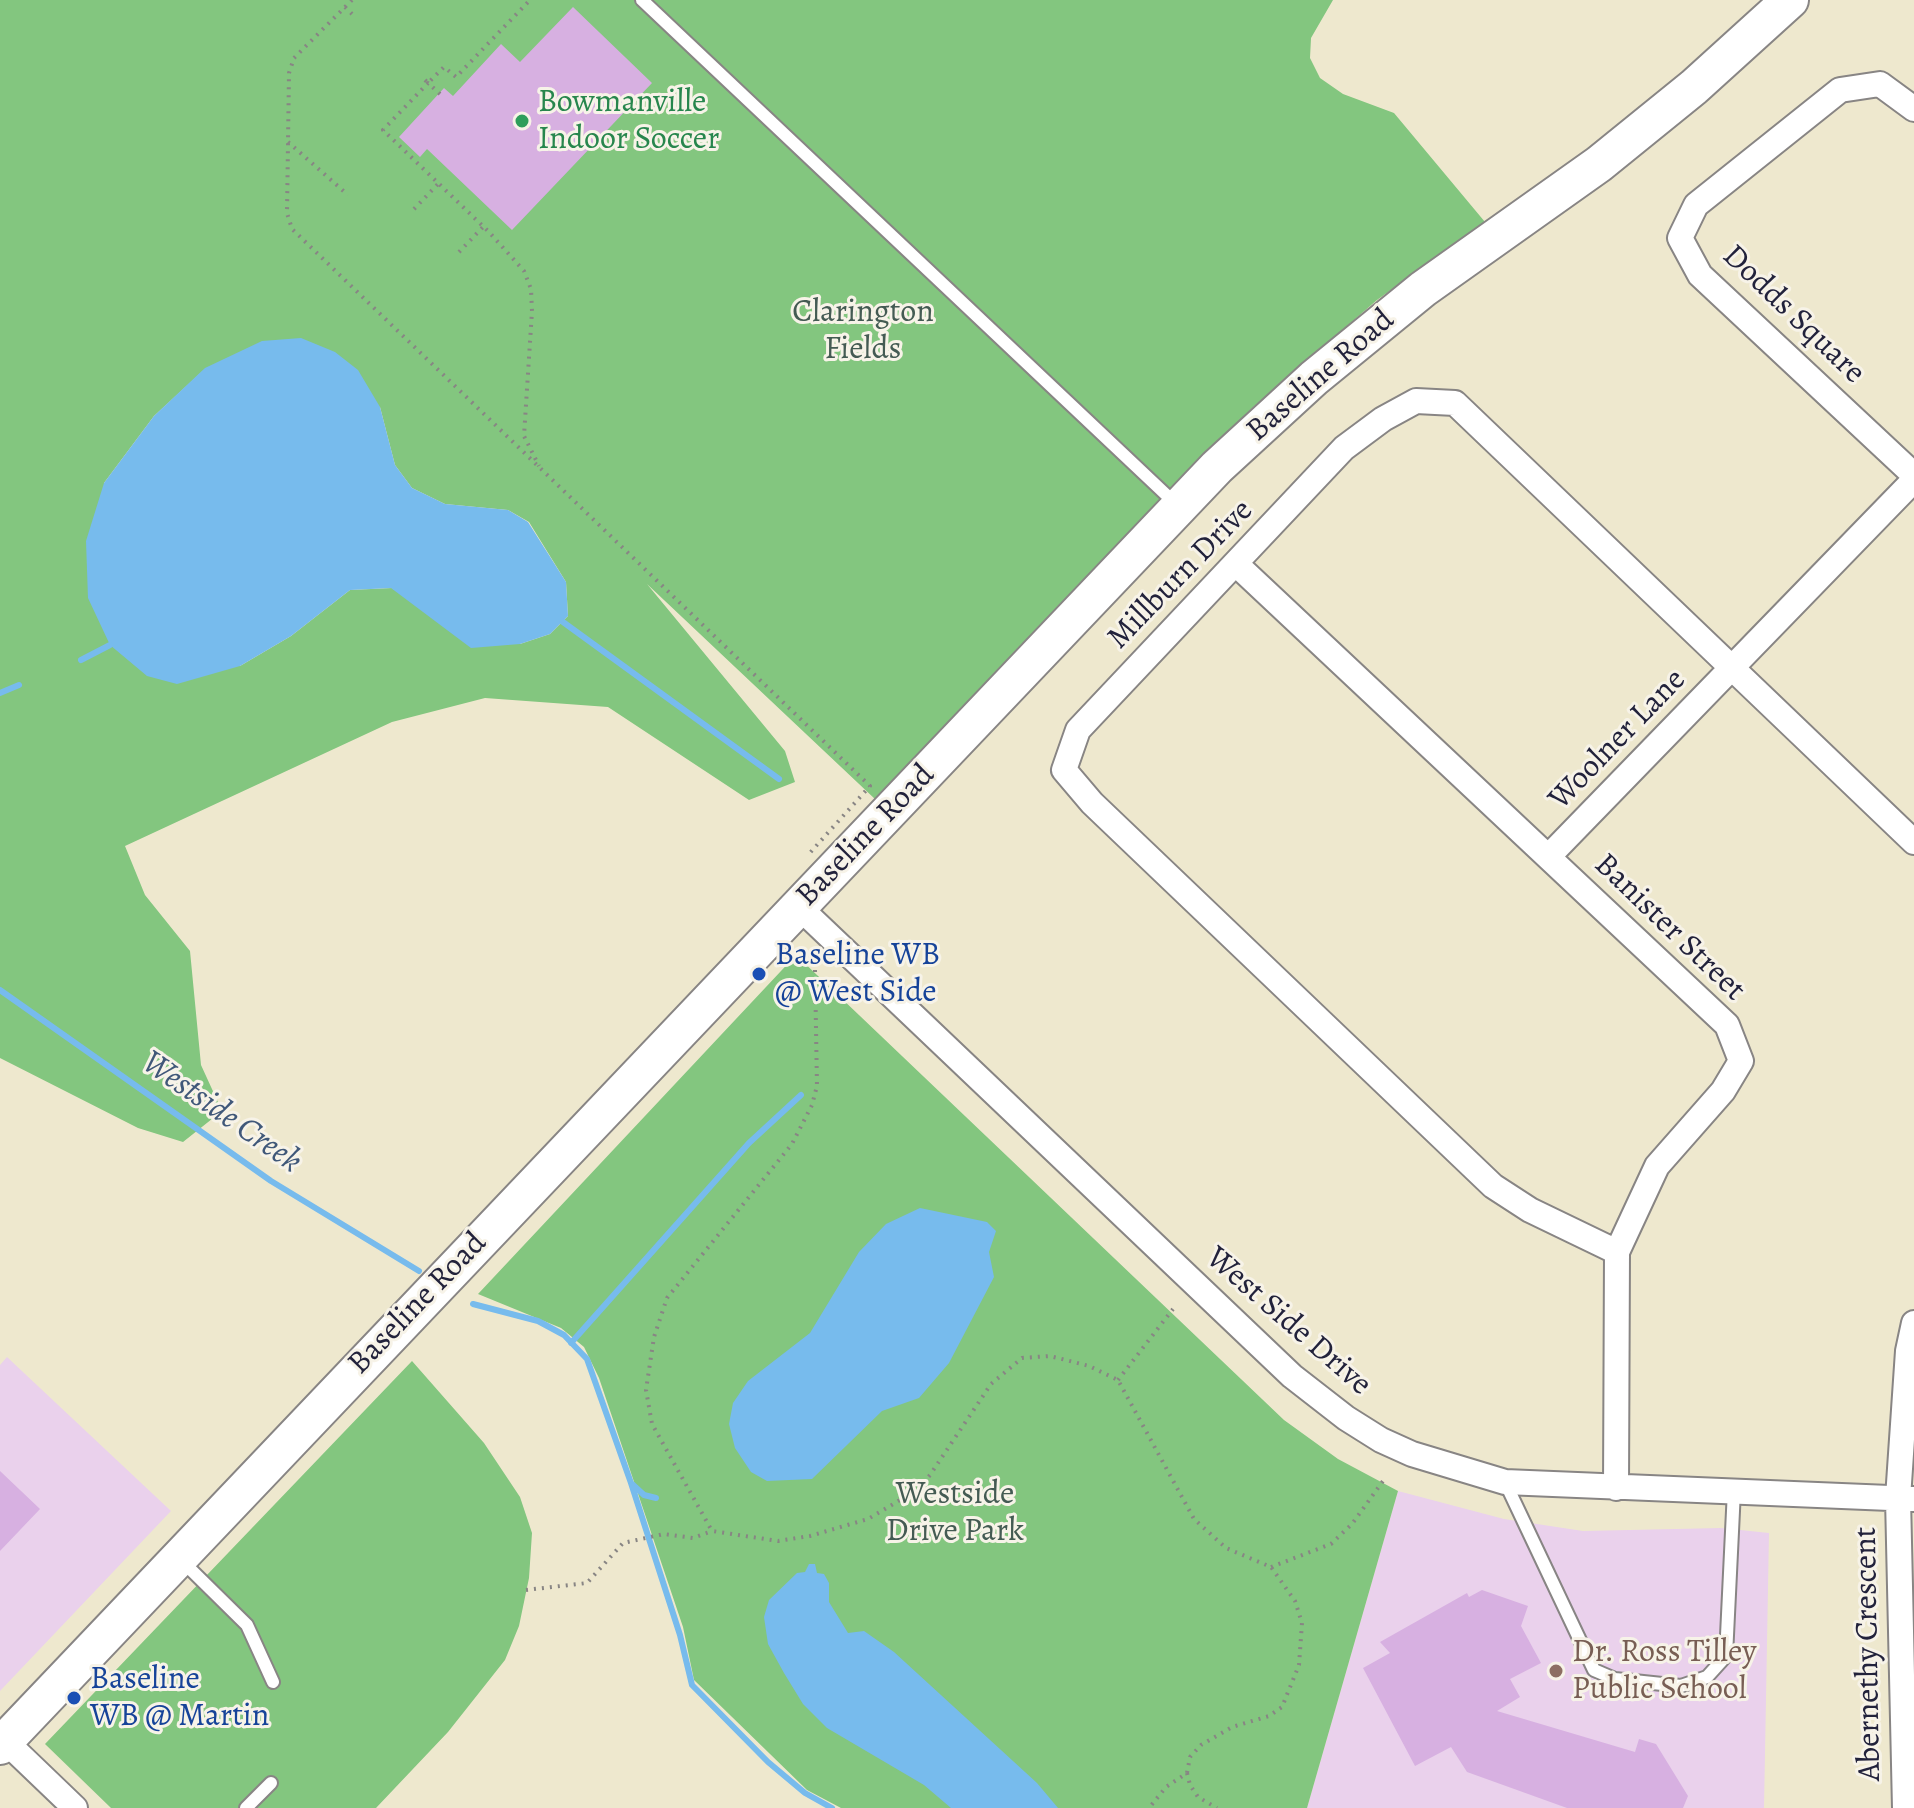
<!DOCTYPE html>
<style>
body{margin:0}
canvas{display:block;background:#eee8ce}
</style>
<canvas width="1914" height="1808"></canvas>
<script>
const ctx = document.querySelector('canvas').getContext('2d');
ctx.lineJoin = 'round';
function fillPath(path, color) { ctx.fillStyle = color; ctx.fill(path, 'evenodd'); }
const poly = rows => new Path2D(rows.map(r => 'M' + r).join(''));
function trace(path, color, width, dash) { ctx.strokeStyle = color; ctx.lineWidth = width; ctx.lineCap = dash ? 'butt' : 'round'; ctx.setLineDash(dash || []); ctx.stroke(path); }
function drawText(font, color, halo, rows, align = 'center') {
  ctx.font = font + ' Alegreya,serif'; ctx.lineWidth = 6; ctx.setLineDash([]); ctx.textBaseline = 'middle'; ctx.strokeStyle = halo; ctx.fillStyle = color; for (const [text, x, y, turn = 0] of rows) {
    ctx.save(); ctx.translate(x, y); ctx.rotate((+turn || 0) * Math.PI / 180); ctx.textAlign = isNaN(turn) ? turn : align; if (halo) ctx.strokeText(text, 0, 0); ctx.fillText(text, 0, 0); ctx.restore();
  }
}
const built = poly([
 [7,1357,171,1511,0,1691,0,1365],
 [1398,1491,1504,1519,1583,1531,1721,1528,1769,1533,1764,1808,1307,1808]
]);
const green = poly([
 [0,0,1333,0,1311,38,1310,58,1320,78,1343,94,1394,113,1485,222,1377,300,1251,409,876,800,647,584,785,751,795,782,749,800,608,707,485,698,392,722,125,846,145,895,190,951,201,1065,222,1111,183,1142,138,1128,0,1058],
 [206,368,380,407,395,465,412,488,445,504,508,510,529,522,566,582,568,616,550,634,520,644,429,613,392,588,350,590,291,636,240,666,104,483,154,416],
 [796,955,1284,1420,1338,1459,1398,1491,1307,1808,841,1808,807,1790,694,1680,683,1627,599,1378,584,1347,561,1328,478,1294],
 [412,1361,484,1443,520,1497,532,1533,529,1578,519,1626,505,1660,448,1732,376,1808,111,1808,45,1744]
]);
const water = poly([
 [301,338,335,352,358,370,380,407,395,465,412,488,445,504,508,510,528,522,566,582,568,616,550,634,520,644,471,648,391,588,350,590,291,636,240,666,177,684,147,676,110,645,88,598,86,541,104,483,154,416,205,368,262,341],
 [920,1208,987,1222,996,1231,989,1252,994,1277,949,1363,919,1398,882,1411,812,1479,767,1481,751,1472,735,1448,729,1424,733,1403,748,1381,810,1333,859,1252,886,1224],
 [809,1564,815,1564,817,1573,824,1574,829,1583,829,1602,848,1633,864,1631,894,1652,1037,1783,1058,1808,951,1808,924,1785,827,1728,803,1704,784,1673,768,1644,764,1617,769,1600,797,1573,805,1572]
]);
const stream = poly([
 [563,622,779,779],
 [81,660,110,645],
 [0,693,19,685],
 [0,990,271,1181,419,1271],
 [473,1304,538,1321,564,1335,587,1359,631,1483,644,1495,656,1498],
 [571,1343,749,1143,801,1095],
 [631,1483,680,1635,692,1685,768,1762,805,1793,832,1808]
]);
const building = poly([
 [573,7,652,83,512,230,427,149,420,157,399,137,444,88,453,96,501,44,520,62],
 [0,1471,40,1509,0,1551],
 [1482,1590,1528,1606,1521,1626,1541,1663,1510,1679,1520,1697,1497,1711,1635,1752,1639,1739,1656,1744,1688,1796,1683,1808,1567,1808,1467,1772,1451,1747,1415,1766,1363,1668,1390,1653,1380,1642,1467,1593,1469,1597]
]);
const path = poly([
 [352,0,294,58,289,73,287,213,292,229,870,786,808,855],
 [345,7,352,14],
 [425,80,428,83,444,67,456,77,530,0],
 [440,94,428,83,383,130,489,232,524,271,531,289,532,311,524,436,539,466],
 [288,142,348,195],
 [414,209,439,183],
 [459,252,484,226],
 [815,970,817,1086,812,1105,792,1144,667,1298,654,1337,646,1390,652,1424,712,1531,778,1541,810,1536,868,1519,917,1490,930,1475,991,1384,1022,1358,1050,1356,1089,1366,1118,1380,1194,1519,1226,1548,1271,1567,1295,1601,1302,1623,1299,1665,1282,1707,1269,1716,1232,1727,1201,1745,1190,1757,1187,1773,1166,1787,1149,1808],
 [1118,1380,1173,1309],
 [1271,1567,1331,1544,1352,1524,1383,1481],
 [526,1590,587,1583,623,1543,664,1534,693,1538,712,1531],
 [1187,1773,1190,1785,1198,1797,1217,1808]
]);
const lane = poly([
 [642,0,1177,505],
 [1505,1482,1594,1670,1615,1679,1681,1686,1707,1677,1726,1656,1734,1490],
 [180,1559,247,1625,273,1682],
 [246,1808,271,1783]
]);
const street = poly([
 [1914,109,1880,84,1840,90,1696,205,1680,238,1700,275,1914,475],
 [1236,564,1727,1025,1741,1061,1723,1091,1657,1166,1617,1252,1616,1488],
 [1548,857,1914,480],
 [799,907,1292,1376,1346,1418,1381,1440,1412,1454,1505,1482,1914,1499],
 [1617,1252,1530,1210,1493,1186,1092,803,1064,770,1078,730,1344,448,1383,419,1416,401,1455,403,1914,842],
 [0,1736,75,1808],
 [1905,1808,1898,1498,1908,1351,1914,1323]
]);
const secondary = poly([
 [0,1746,1217,467,1314,378,1423,289,1599,164,1694,87,1790,0]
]);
const markers = [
 [522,121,8,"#2e9e5b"],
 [759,974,8,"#1a4fb4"],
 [1556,1671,8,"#8d6e63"],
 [74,1698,8,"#1a4fb4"]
];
const leisureNames = [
 ["Bowmanville",538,103],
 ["Indoor Soccer",538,140]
];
const parkNames = [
 ["Clarington",863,313],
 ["Fields",863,350],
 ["Westside",955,1495],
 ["Drive Park",955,1532]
];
const streetNames = [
 ["Dodds Square",1793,315,44],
 ["Baseline Road",1321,376,-41],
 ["Millburn Drive",1181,575,-46],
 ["Woolner Lane",1618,740,-46],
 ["Baseline Road",866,836,-46],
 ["Banister Street",1669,928,44],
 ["Baseline Road",418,1304,-46],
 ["West Side Drive",1288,1322,41],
 ["Abernethy Crescent",1869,1654,-91]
];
const transitNames = [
 ["Baseline WB",775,956],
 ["@ West Side",775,993],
 ["Baseline",90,1680],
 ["WB @ Martin",90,1717]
];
const educationNames = [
 ["Dr. Ross Tilley",1572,1653],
 ["Public School",1572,1690]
];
const waterNames = [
 ["Westside Creek",221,1113,35]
];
fillPath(built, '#ead1ec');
fillPath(green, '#83c67f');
fillPath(water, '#77bbed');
trace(stream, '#77bbed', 6);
fillPath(building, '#d7b0e1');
trace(lane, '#888584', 16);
trace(street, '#888584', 28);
trace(secondary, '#888584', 40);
trace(path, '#888584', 4, [2, 6]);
trace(lane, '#fff', 12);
trace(street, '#fff', 24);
trace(secondary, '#fff', 36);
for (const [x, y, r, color] of markers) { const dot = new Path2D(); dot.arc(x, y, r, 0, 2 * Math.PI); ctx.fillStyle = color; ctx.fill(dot); trace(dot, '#f7f3e8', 3); }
drawText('32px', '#27864d', '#f7f3e8', leisureNames, 'left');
drawText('32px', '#445b53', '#f7f3e8', parkNames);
drawText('32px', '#22223b', '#f7f3e8', streetNames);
drawText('32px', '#164399', '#f7f3e8', transitNames, 'left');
drawText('32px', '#785e54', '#f7f3e8', educationNames, 'left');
drawText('italic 34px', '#405879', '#f7f3e8', waterNames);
</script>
